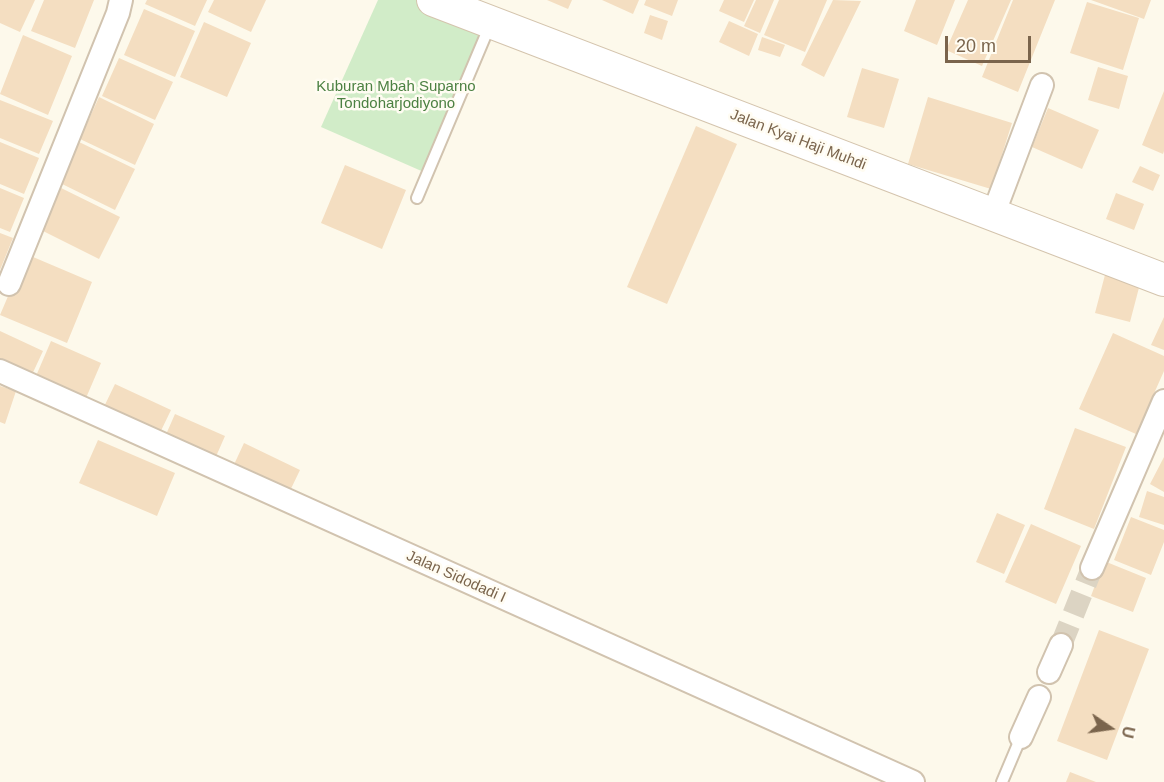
<!DOCTYPE html>
<style>
body{margin:0}
#map{position:relative;width:1164px;height:782px;overflow:hidden;background:#fdf9eb;font-family:Helvetica,sans-serif}
canvas{display:block}
.north{position:absolute;left:1080px;top:698px;width:60px;height:60px;-webkit-text-stroke:4px #fffcf2;paint-order:stroke;rotate:103deg;font-size:16px;font-weight:700;line-height:24px;text-align:center;color:#7a644c}
.north::after{content:'';display:block;margin:auto;width:21px;height:27px;background:#7a644c;clip-path:polygon(50% 0,100% 100%,50% 72%,0 100%)}
.scale{position:absolute;left:945px;top:36px;width:86px;height:27px;box-sizing:border-box;border:3px solid #7a644c;border-top:0;padding-left:8px;font-size:18px;line-height:21px;white-space:nowrap;color:#7a644c;-webkit-text-stroke:4px #fffcf2;paint-order:stroke}
</style>
<div id="map">
<canvas width="1164" height="782"></canvas>
<div class="north">U</div>
<div class="scale">20 m</div>
</div>
<script>
const ctx = document.querySelector('canvas').getContext('2d');
ctx.lineJoin = 'round';
function fillPath(path, color) { ctx.fillStyle = color; ctx.fill(path, 'evenodd'); }
const poly = rows => new Path2D(rows.map(r => 'M' + r).join(''));
function trace(path, color, width, dash) { ctx.strokeStyle = color; ctx.lineWidth = width; ctx.lineCap = dash ? 'butt' : 'round'; ctx.setLineDash(dash || []); ctx.stroke(path); }
function drawText(font, color, halo, rows, align = 'center') {
  ctx.font = font + ' Helvetica,sans-serif'; ctx.lineWidth = 5; ctx.setLineDash([]); ctx.textBaseline = 'middle'; ctx.strokeStyle = halo; ctx.fillStyle = color; for (const [text, x, y, turn = 0] of rows) {
    ctx.save(); ctx.translate(x, y); ctx.rotate((+turn || 0) * Math.PI / 180); ctx.textAlign = isNaN(turn) ? turn : align; if (halo) ctx.strokeText(text, 0, 0); ctx.fillText(text, 0, 0); ctx.restore();
  }
}
const green = poly([
 [378,0,421,0,485,27,426,173,321,127]
]);
const building = poly([
 [0,0,35,0,20,32,0,23],
 [44,0,94,0,75,48,31,31],
 [147,0,207,0,195,26,145,4],
 [214,0,266,0,251,32,208,12],
 [547,0,572,0,568,9],
 [602,0,639,0,633,14],
 [646,0,678,0,672,16,644,5],
 [724,0,754,0,744,22,719,11],
 [756,0,774,0,760,33,744,26],
 [779,0,827,0,805,52,764,35],
 [833,0,861,1,824,77,801,65],
 [916,0,955,0,937,45,904,31],
 [968,0,1011,0,982,66,946,50],
 [1013,0,1055,0,1018,92,982,77],
 [1091,0,1151,0,1144,19],
 [1087,2,1139,18,1123,70,1070,53],
 [144,9,195,31,175,77,124,55],
 [650,15,668,21,662,40,644,33],
 [729,21,758,34,749,56,719,42],
 [204,22,251,43,227,97,180,77],
 [23,35,72,56,48,115,0,94],
 [762,37,785,45,780,57,758,50],
 [119,58,173,82,155,120,102,96],
 [1098,67,1128,76,1119,109,1088,100],
 [862,68,899,79,884,128,847,117],
 [1164,91,1164,151,1163,154,1142,145],
 [99,97,154,124,135,165,80,139],
 [928,97,1012,123,991,189,908,164],
 [0,100,53,121,39,154,0,138],
 [1048,108,1099,130,1082,169,1032,147],
 [696,126,737,144,667,304,627,287],
 [77,141,135,169,115,210,58,182],
 [0,142,39,158,24,194,0,184],
 [345,165,406,190,382,249,321,223],
 [1140,166,1160,175,1153,191,1132,182],
 [57,186,120,217,99,259,37,228],
 [0,188,24,198,10,232,0,228],
 [1116,193,1144,204,1134,230,1106,219],
 [0,233,13,238,0,270],
 [26,254,92,282,67,343,0,315],
 [1106,271,1141,280,1130,322,1095,313],
 [1164,317,1164,350,1151,345],
 [0,331,43,351,29,381,0,368],
 [1113,333,1164,356,1164,371,1136,434,1079,409],
 [51,341,101,363,83,405,33,383],
 [115,384,171,410,157,439,101,413],
 [0,386,16,391,5,424,0,422],
 [175,414,225,436,214,461,164,439],
 [1075,428,1126,447,1094,529,1044,509],
 [98,440,175,473,157,516,79,483],
 [244,443,300,470,287,497,231,471],
 [1164,457,1164,492,1150,484],
 [1147,491,1164,497,1164,525,1139,517],
 [997,513,1025,525,1004,574,976,562],
 [1131,517,1164,530,1164,542,1151,575,1114,560],
 [1031,524,1081,546,1056,604,1005,582],
 [1104,561,1146,578,1133,612,1091,596],
 [1099,630,1149,649,1107,760,1057,741],
 [1070,772,1096,782,1066,782]
]);
const streetTunnel = poly([
 [1061,645,1092,568]
]);
const lane = poly([
 [417,198,490,25],
 [1002,782,1021,737]
]);
const street = poly([
 [993,215,1042,85],
 [9,284,118,13,121,0],
 [0,371,913,782],
 [1092,568,1164,401],
 [1049,672,1061,645],
 [1021,737,1039,697]
]);
const secondary = poly([
 [433,0,1164,280]
]);
const parkNames = [
 ["Kuburan Mbah Suparno",396,87],
 ["Tondoharjodiyono",396,104]
];
const streetNames = [
 ["Jalan Kyai Haji Muhdi",798,140,21],
 ["Jalan Sidodadi I",456,577,24]
];
fillPath(green, '#d1ecc8');
fillPath(building, '#f4dec1');
trace(streetTunnel, '#dcd4c3', 22, [22, 11]);
trace(lane, '#d1c3af', 14);
trace(street, '#d1c3af', 26);
trace(secondary, '#d4c4ad', 34);
trace(lane, '#fff', 10);
trace(street, '#fff', 22);
trace(secondary, '#fff', 32);
drawText('15px', '#4c8142', '#fffcf2', parkNames);
drawText('15px', '#7a644c', '#fffcf2', streetNames);
</script>
